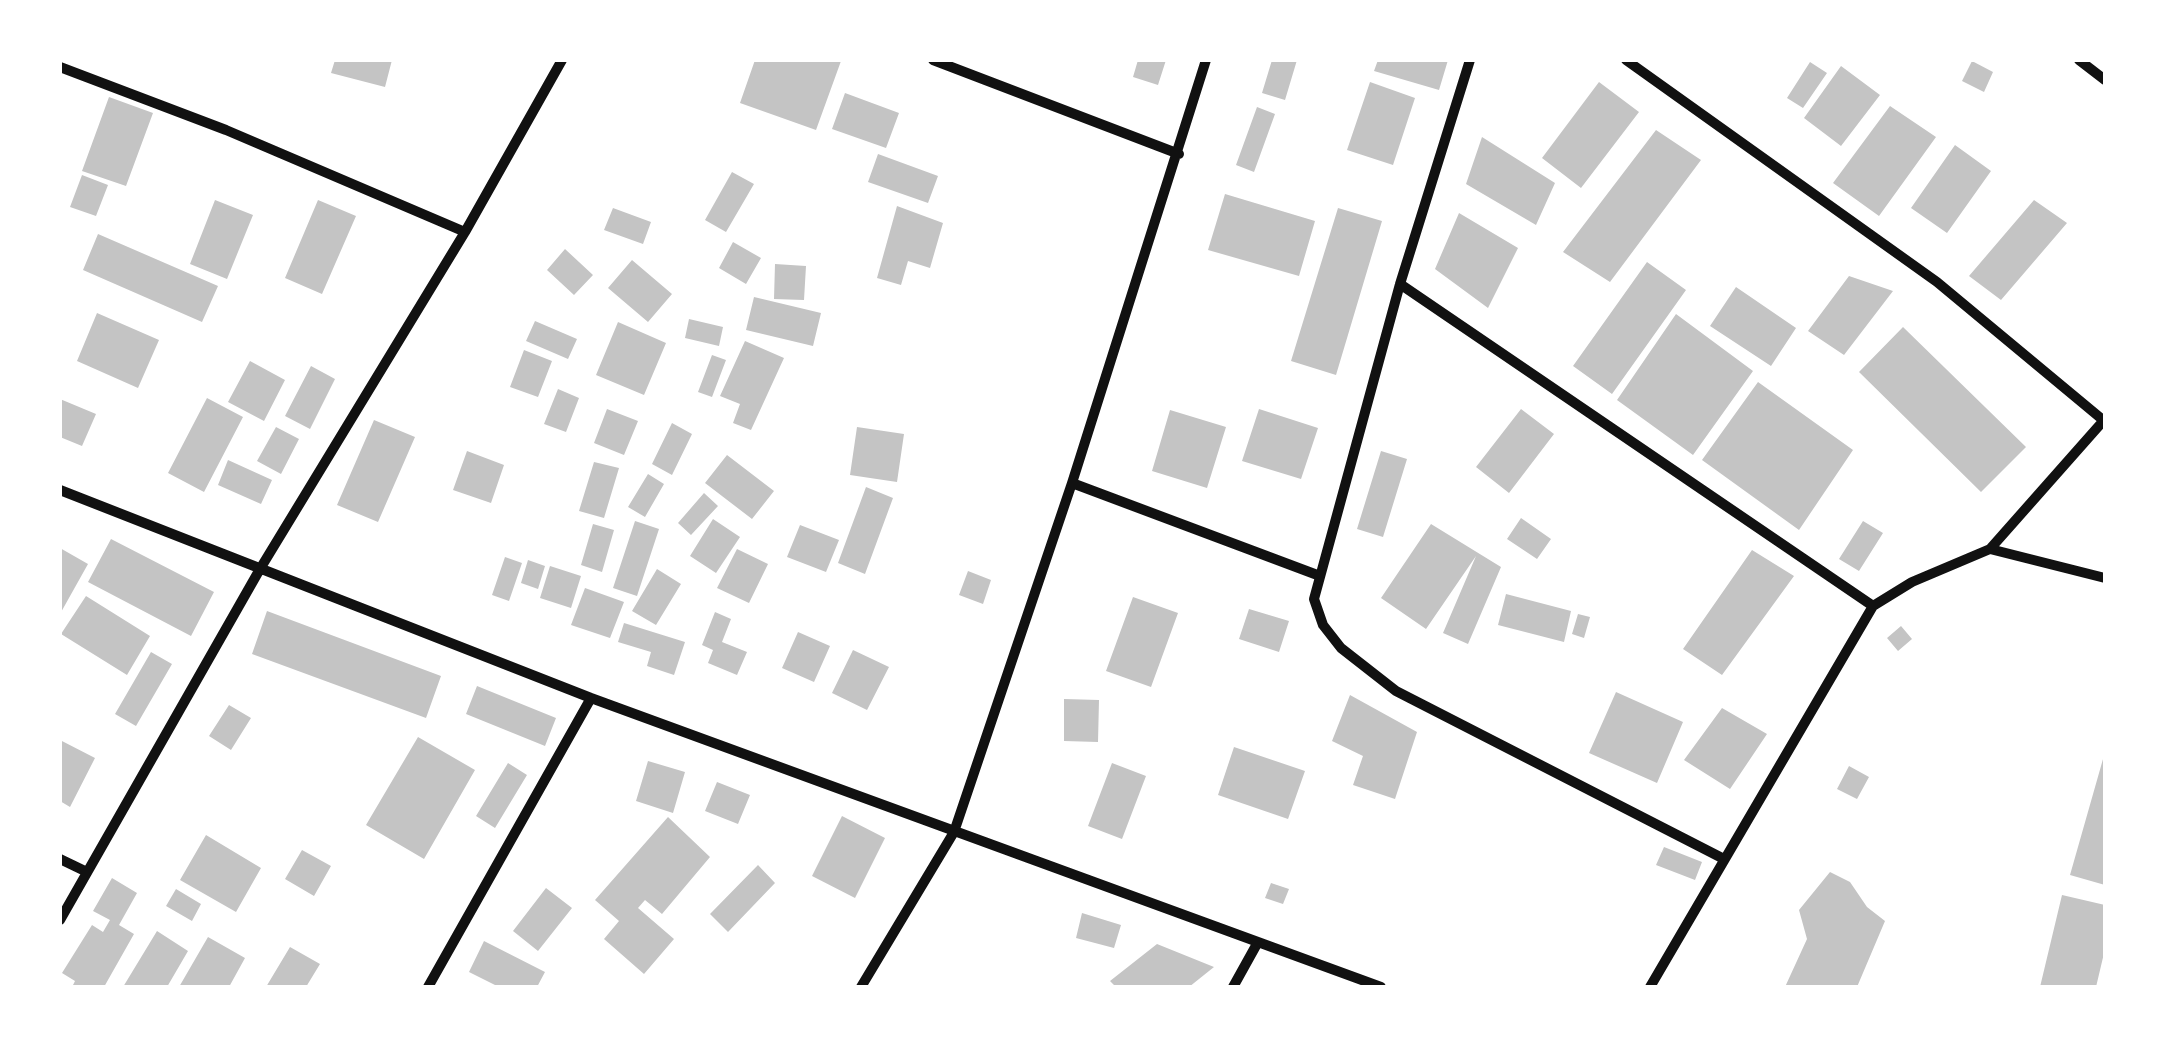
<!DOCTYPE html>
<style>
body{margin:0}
#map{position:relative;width:2165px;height:1047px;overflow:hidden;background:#fff;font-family:"Nunito Sans",sans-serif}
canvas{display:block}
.frame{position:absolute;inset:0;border:62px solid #fff;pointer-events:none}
</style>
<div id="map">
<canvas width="2165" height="1047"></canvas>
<div class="frame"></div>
</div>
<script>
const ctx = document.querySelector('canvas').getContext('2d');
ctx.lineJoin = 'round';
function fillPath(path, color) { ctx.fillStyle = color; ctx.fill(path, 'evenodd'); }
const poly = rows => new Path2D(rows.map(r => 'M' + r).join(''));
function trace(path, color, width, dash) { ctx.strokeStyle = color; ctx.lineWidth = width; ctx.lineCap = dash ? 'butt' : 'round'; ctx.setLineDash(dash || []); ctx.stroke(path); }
const building = poly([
 [335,60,392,60,385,87,331,73],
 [755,60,841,61,816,130,740,103],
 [1138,60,1166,60,1158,85,1133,77],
 [1272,60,1297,60,1285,100,1262,93],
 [1378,60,1448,60,1439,90,1374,71],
 [1972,61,1993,72,1984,92,1962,81],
 [1810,62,1827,73,1803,108,1787,98],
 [1841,66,1880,95,1841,146,1804,118],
 [1370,82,1415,98,1393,165,1347,150],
 [1599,82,1639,112,1581,188,1542,158],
 [845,93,899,113,886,148,832,129],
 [109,97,153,113,126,186,82,171],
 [1890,106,1936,137,1879,216,1833,183],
 [1257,107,1275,114,1254,172,1236,165],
 [1656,130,1701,160,1610,282,1563,252],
 [1482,137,1555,183,1536,225,1466,184],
 [1955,145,1991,171,1947,233,1911,208],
 [878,154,938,176,928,203,868,182],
 [732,172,754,184,726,232,705,220],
 [82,175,108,185,96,216,70,207],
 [1225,194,1315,221,1299,276,1208,250],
 [215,200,253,215,227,279,190,264],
 [318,200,356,216,322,294,285,278],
 [2034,200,2067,223,2001,300,1969,276],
 [897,206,943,223,930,268,908,261,901,285,877,278],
 [613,208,651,222,643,244,604,230],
 [1338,208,1382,221,1336,375,1291,361],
 [1459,213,1518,248,1488,308,1435,269],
 [98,234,218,286,202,322,83,270],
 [733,242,761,258,746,284,719,268],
 [565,249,593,275,574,295,547,270],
 [632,260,672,294,648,322,608,288],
 [1647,262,1686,290,1612,394,1573,366],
 [775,264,806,266,804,300,774,299],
 [1849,276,1893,291,1844,355,1808,331],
 [1736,287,1796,328,1771,366,1710,326],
 [754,297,821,313,813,346,746,330],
 [97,313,159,340,138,388,77,361],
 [1676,314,1753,371,1693,455,1617,400],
 [689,319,723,327,719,346,685,338],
 [535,321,577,339,568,359,526,341],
 [618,322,666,343,644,395,596,375],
 [1903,327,2026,447,1981,492,1859,372],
 [745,341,784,358,751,430,733,423,740,404,720,396],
 [524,350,552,361,538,397,510,387],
 [712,355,726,360,712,397,698,392],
 [250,361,285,380,264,421,228,402],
 [311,366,335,379,310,429,285,416],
 [1758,382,1853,450,1799,530,1702,460],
 [558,389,579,398,566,432,544,424],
 [207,398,243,417,204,492,168,473],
 [60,399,96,414,82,446,60,437],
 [607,409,638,421,624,455,594,443],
 [1259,409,1318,428,1301,479,1242,461],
 [1521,409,1554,434,1509,493,1476,467],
 [1170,410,1226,427,1207,488,1152,471],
 [374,420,415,437,378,522,337,505],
 [672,423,692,434,672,475,652,464],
 [276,427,299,439,281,474,257,461],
 [857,427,904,434,897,482,850,475],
 [467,451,504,465,491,503,453,490],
 [1381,451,1407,459,1383,537,1357,529],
 [727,455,774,491,752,519,705,483],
 [228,460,272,480,261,504,218,485],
 [594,462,619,468,604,518,579,511],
 [648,474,664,484,645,517,628,507],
 [866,487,893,498,865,574,838,563],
 [704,493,718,506,691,535,678,523],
 [1521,518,1551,539,1537,559,1507,539],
 [713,519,740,537,716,573,690,556],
 [635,521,659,529,637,596,613,588],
 [1863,521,1883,533,1859,571,1839,559],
 [593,524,614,530,602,572,581,565],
 [1431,524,1501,567,1468,644,1443,633,1476,556,1426,629,1381,598],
 [800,525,839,540,826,572,787,557],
 [111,539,214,592,191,636,88,582],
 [60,548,88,564,60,614],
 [737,549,768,564,749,603,717,588],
 [1752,550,1794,576,1722,675,1683,649],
 [505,557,522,563,509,601,492,595],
 [528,560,545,566,538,589,521,583],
 [550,566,581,576,571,608,540,598],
 [657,569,681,584,656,625,632,611],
 [968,571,991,580,983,604,959,595],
 [585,588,624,602,610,638,571,625],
 [1506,594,1571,611,1564,642,1498,625],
 [86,596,150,636,127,675,61,634],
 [1133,597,1178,613,1151,687,1106,671],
 [1249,609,1289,621,1279,652,1239,639],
 [267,611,441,676,426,718,252,654],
 [715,612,731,619,722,642,747,652,737,675,708,663,713,650,702,645],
 [1578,614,1590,617,1584,638,1572,634],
 [624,623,685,642,674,675,647,666,651,652,618,642],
 [1901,626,1912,639,1898,651,1887,638],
 [798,632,830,646,814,682,782,668],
 [853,650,889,667,867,710,832,693],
 [151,652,172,664,136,726,115,714],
 [477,686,556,718,545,746,466,714],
 [1616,692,1683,722,1657,783,1589,753],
 [1350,695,1417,732,1395,799,1353,785,1363,756,1332,741],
 [1064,699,1099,700,1098,742,1064,741],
 [229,705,251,718,231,750,209,736],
 [1722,708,1767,734,1730,789,1684,760],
 [418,737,475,770,424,859,366,825],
 [60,740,95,758,70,807,60,801],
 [1234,747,1305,771,1288,819,1218,795],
 [2105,752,2105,885,2070,875],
 [648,761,685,772,673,813,636,801],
 [508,763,527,775,495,828,476,816],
 [1112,763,1146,776,1122,839,1088,826],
 [1849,766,1869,777,1857,799,1837,789],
 [717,782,750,795,738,824,705,811],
 [842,816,885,838,855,898,812,876],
 [668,817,710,857,662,914,645,900,638,908,674,939,644,974,604,939,619,921,595,900],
 [206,835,261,868,236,912,180,880],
 [1664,847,1702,862,1695,880,1656,865],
 [302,850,331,866,314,896,285,879],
 [758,865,775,883,728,932,710,914],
 [1830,872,1850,882,1867,907,1885,921,1857,987,1785,987,1807,939,1799,910],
 [112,878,137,893,119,925,134,934,104,987,72,987,75,981,62,973,92,925,103,932,110,920,93,911],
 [1271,883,1289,889,1283,904,1265,898],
 [546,888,572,908,538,951,513,931],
 [176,889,201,904,192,921,166,906],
 [2062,895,2105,905,2105,949,2096,987,2040,987],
 [1082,913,1121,925,1114,948,1076,938],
 [157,931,188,951,167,987,123,987],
 [208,937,245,958,229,987,179,987],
 [484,941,545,972,537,987,499,987,469,972],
 [1157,944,1214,967,1189,987,1116,987,1110,981],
 [290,947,320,964,306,987,266,987]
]);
const minor = poly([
 [933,60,1179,154],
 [1470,60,1400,284,1314,599,1323,625,1341,648,1396,691,1724,859],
 [1626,60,1937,282,2103,420],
 [2079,60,2105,80],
 [60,67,226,130,465,232],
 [1400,284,1873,606],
 [1072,483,1320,576],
 [60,490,591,698,1381,987],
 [1990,549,2105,578],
 [60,859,87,872],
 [60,920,260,569,465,232,562,60],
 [428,987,591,698],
 [861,987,954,832,1072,483,1206,60],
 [1233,987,1258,942],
 [1650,987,1873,606,1912,582,1990,549,2105,419]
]);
fillPath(building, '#c4c4c4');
trace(minor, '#111', 10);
</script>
